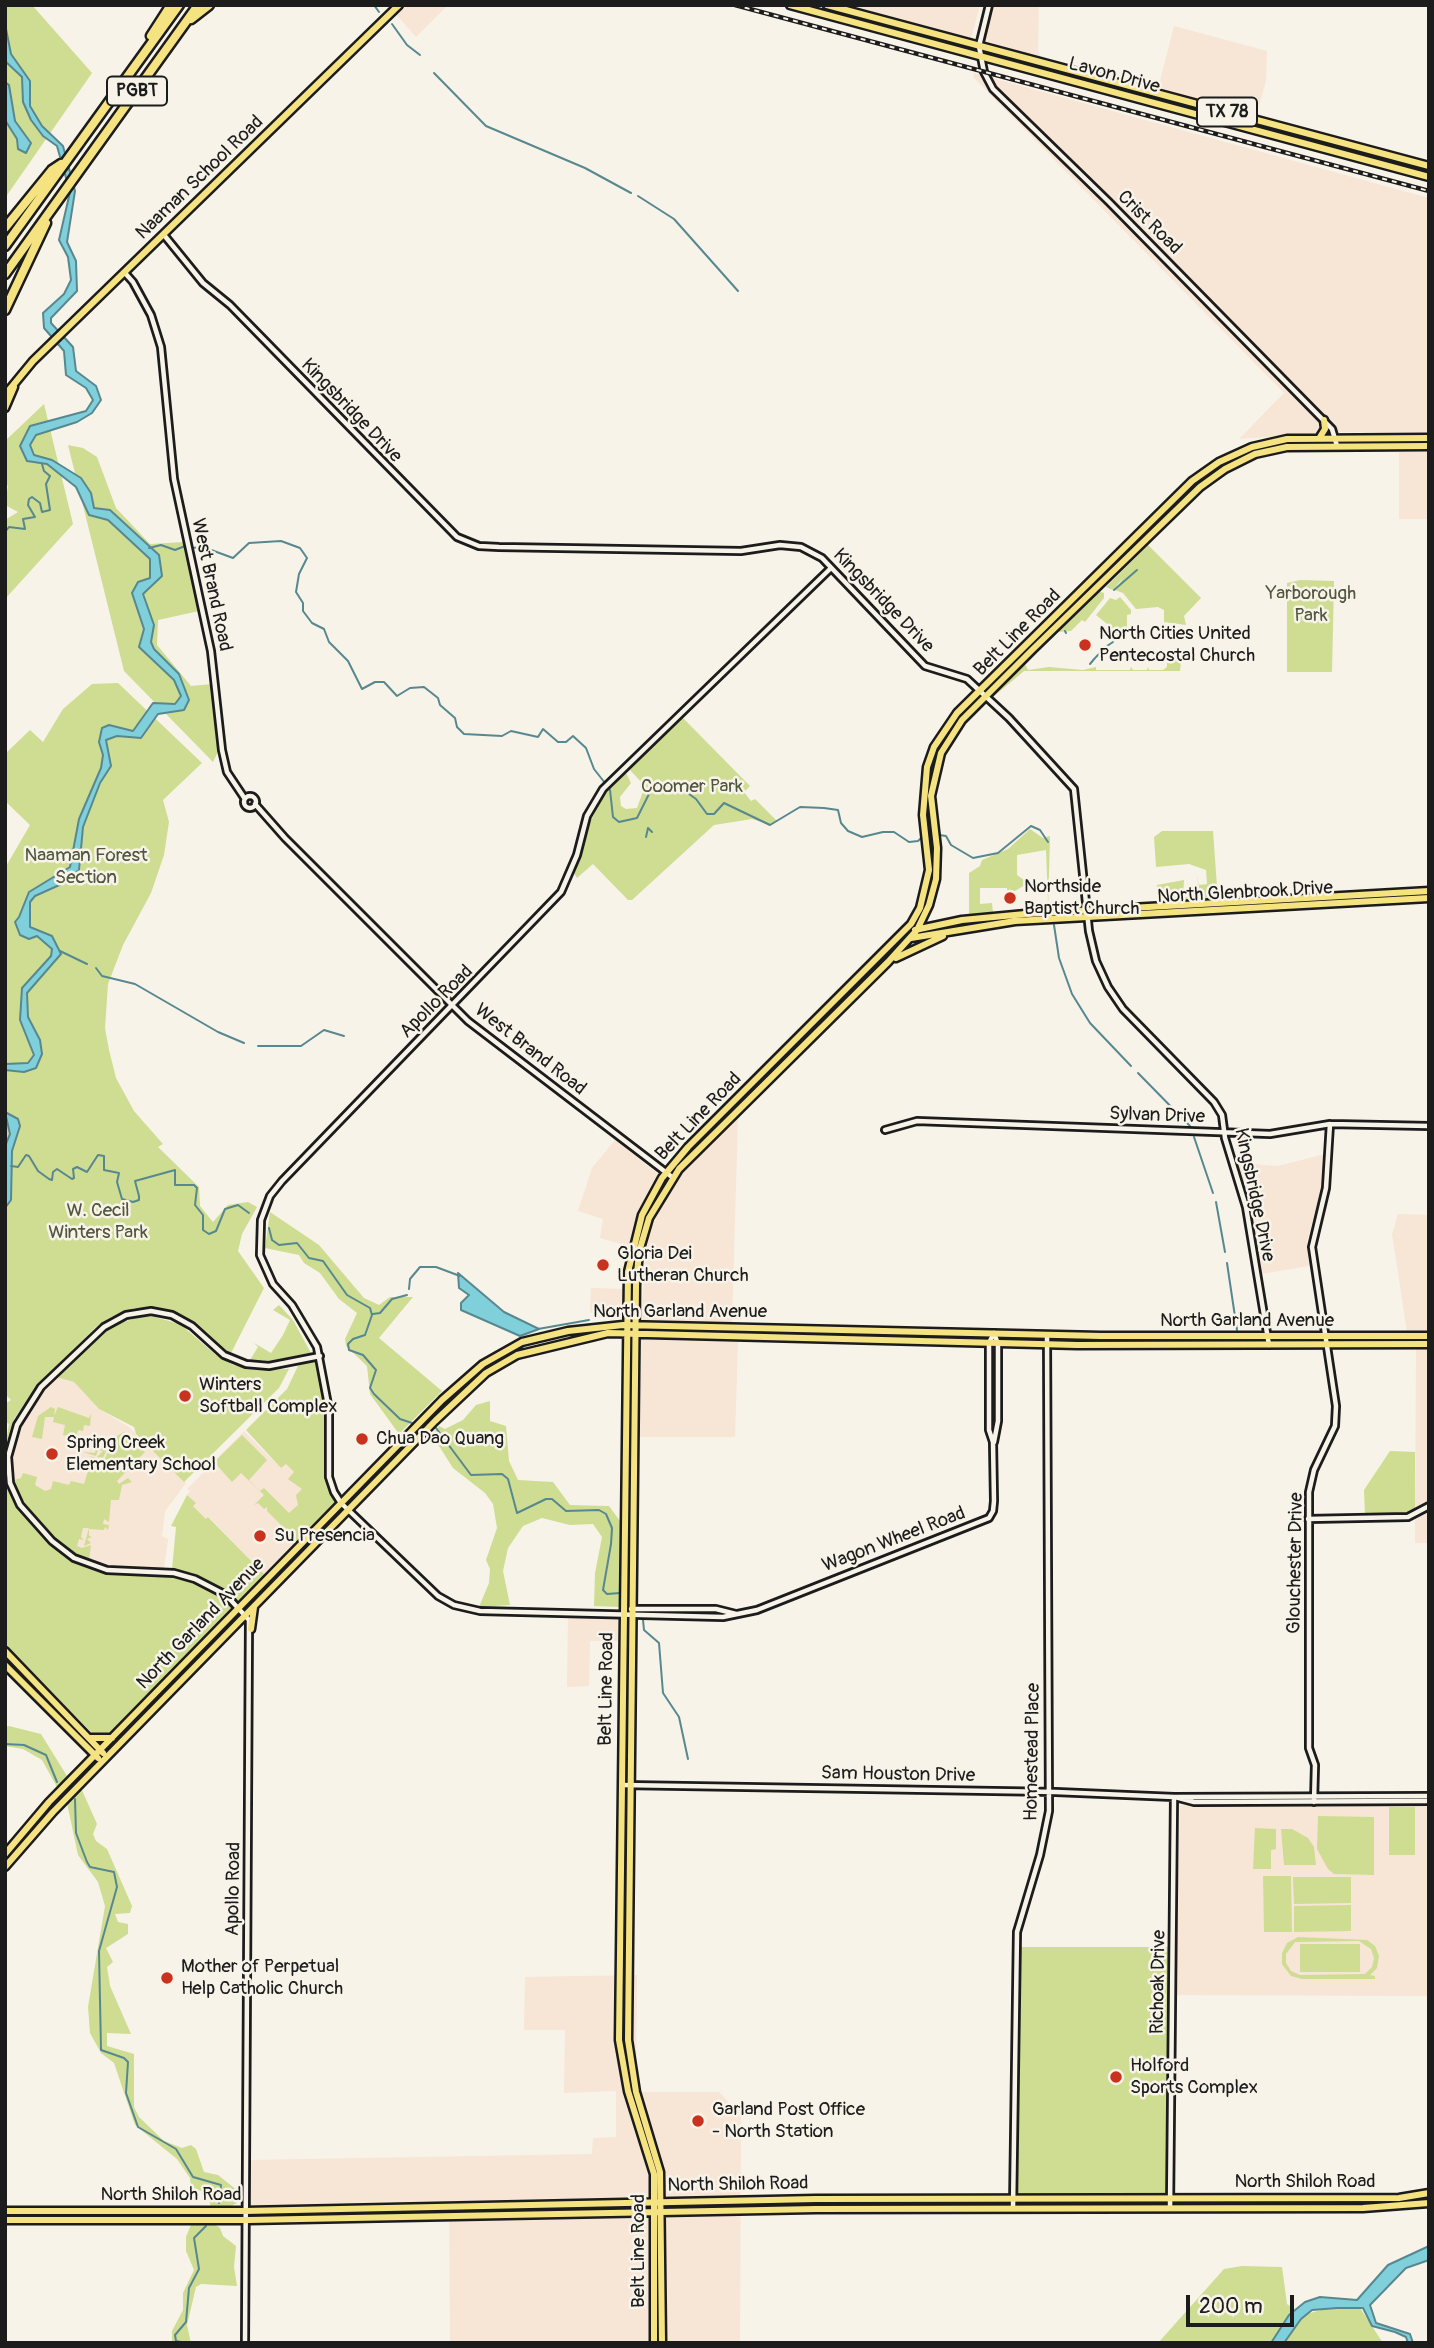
<!DOCTYPE html>
<style>
body{margin:0}
#map{position:relative;width:1434px;height:2348px;overflow:hidden;background:#f7f3e8;font-family:Pangolin,sans-serif}
canvas{display:block}
.frame{position:absolute;inset:0;border:7px solid #1c1c1c;pointer-events:none}
.scale{position:absolute;left:1186px;top:2295px;width:108px;height:32px;box-sizing:border-box;border:4px solid #1c1c1c;border-top:0;padding-left:9px;font-size:21px;line-height:24px;white-space:nowrap;color:#1c1c1c;-webkit-text-stroke:5px #f7f3e8;paint-order:stroke}
</style>
<div id="map">
<canvas width="1434" height="2348"></canvas>
<div class="frame"></div>
<div class="scale">200 m</div>
</div>
<script>
const ctx = document.querySelector('canvas').getContext('2d');
ctx.lineJoin = 'round';
function fillPath(path, color) { ctx.fillStyle = color; ctx.fill(path, 'evenodd'); }
const poly = rows => new Path2D(rows.map(r => 'M' + r).join(''));
function trace(path, color, width, dash) { ctx.strokeStyle = color; ctx.lineWidth = width; ctx.lineCap = dash ? 'butt' : 'round'; ctx.setLineDash(dash || []); ctx.stroke(path); }
function drawText(font, color, halo, rows, align = 'center') {
  ctx.font = font + ' Pangolin,sans-serif'; ctx.lineWidth = 5; ctx.setLineDash([]); ctx.textBaseline = 'middle'; ctx.strokeStyle = halo; ctx.fillStyle = color; for (const [text, x, y, turn = 0] of rows) {
    ctx.save(); ctx.translate(x, y); ctx.rotate((+turn || 0) * Math.PI / 180); ctx.textAlign = isNaN(turn) ? turn : align; if (halo) ctx.strokeText(text, 0, 0); ctx.fillText(text, 0, 0); ctx.restore();
  }
}
const built = poly([
 [403,5,448,5,416,37,395,13],
 [841,5,980,5,971,39],
 [992,5,1039,5,1038,50,1041,58,983,42],
 [1174,26,1267,51,1266,81,1256,116,1158,89],
 [974,73,1429,198,1429,433,1339,432,1239,439,1284,393,973,77],
 [1399,452,1429,452,1429,519,1399,519],
 [738,1116,732,1324,641,1320,646,1247,657,1213,680,1175],
 [615,1140,658,1174,640,1212,628,1246,600,1238,603,1219,578,1211,592,1168],
 [1325,1154,1321,1192,1307,1241,1309,1266,1261,1274,1250,1201,1237,1163,1278,1166],
 [1398,1214,1429,1215,1429,1332,1407,1332,1392,1234],
 [591,1288,624,1289,621,1317,599,1318,590,1312],
 [641,1339,738,1341,735,1437,639,1437],
 [1416,1347,1429,1347,1429,1543,1415,1543],
 [56,1377,74,1382,99,1409,129,1427,186,1483,165,1511,162,1536,168,1539,164,1568,109,1567,85,1559,60,1544,24,1505,13,1473,13,1448,30,1407],
 [244,1431,281,1468,286,1464,331,1508,265,1575,209,1517,206,1519,193,1506,195,1503,187,1495,190,1491,187,1489],
 [568,1616,620,1617,619,1641,590,1641,589,1686,567,1687],
 [1180,1805,1429,1806,1429,1996,1175,1995],
 [637,1975,636,2092,719,2092,741,2115,740,2343,450,2343,449,2203,250,2206,250,2160,592,2154,593,2138,616,2137,616,2091,564,2093,565,2030,524,2030,525,1977]
]);
const green = poly([
 [5,5,32,5,92,73,5,198],
 [44,404,73,524,5,599,5,520,18,512,5,505,8,486,5,483,5,441],
 [68,445,83,448,97,457,116,508,150,544,184,542,199,611,158,620,157,645,191,686,213,684,219,750,213,762,124,671],
 [1148,545,1201,598,1184,616,1186,625,1164,622,1164,610,1158,607,1136,609,1123,593,1115,590,1123,578,1113,590,1106,587],
 [1300,580,1334,581,1332,672,1287,672,1287,583],
 [1098,591,1104,593,1104,598,1085,622,1082,620,1071,631,1058,632],
 [1120,597,1131,610,1131,614,1127,615,1127,638,1117,638,1116,631,1096,615,1110,598,1116,600],
 [1167,650,1182,652,1180,671,1024,671,993,697,1025,664,1028,670,1049,667,1083,670,1096,667,1096,670,1130,670,1131,667,1133,670,1147,670,1148,667,1149,670,1163,670,1167,667,1167,656,1164,654],
 [118,683,202,763,163,800,169,822,164,855,151,893,123,945,108,984,105,1028,109,1050,116,1078,134,1111,163,1144,158,1147,199,1187,200,1206,213,1222,228,1205,248,1202,257,1207,242,1234,238,1251,264,1288,230,1355,188,1319,167,1309,134,1308,111,1317,96,1327,35,1389,14,1419,12,1425,18,1415,5,1447,9,1424,5,1422,5,1404,11,1400,5,1394,5,868,30,825,5,801,5,754,30,730,43,742,63,709,92,684],
 [682,717,750,786,744,792,751,801,755,799,777,821,770,825,752,819,714,825,632,900,628,900,593,864,577,878,574,873,583,836,603,796,626,773,631,783,620,797,621,806,626,809,637,808,645,786,629,769],
 [1030,829,1043,838,1050,836,1048,910,1041,909,1048,901,1046,850,1017,855,1017,875,1028,883,1015,891,1007,891,1007,888,980,888,980,904,992,903,993,913,969,914,969,873,980,866,982,860,1008,849],
 [1213,831,1218,900,1202,901,1196,873,1199,885,1207,884,1206,870,1189,864,1156,867,1154,837,1162,831],
 [1184,880,1183,897,1196,897,1197,901,1158,905,1157,885],
 [270,1212,319,1245,364,1298,379,1305,390,1297,413,1297,379,1338,442,1391,399,1434,370,1394,367,1366,346,1346,345,1339,357,1313,339,1299,320,1273,304,1263,299,1255,265,1248],
 [279,1305,293,1320,311,1353,271,1361,250,1360,258,1347,254,1343,271,1353,283,1335,290,1320,273,1310],
 [147,1315,180,1324,216,1355,233,1365,256,1370,289,1369,279,1388,184,1482,136,1434,134,1427,99,1409,74,1382,56,1377,113,1325],
 [314,1360,319,1364,328,1414,326,1478,335,1504,294,1544,282,1532,284,1528,267,1511,267,1507,264,1509,258,1503,254,1505,264,1495,241,1473,232,1482,214,1462,242,1435,267,1460,249,1480,260,1491,264,1488,289,1513,298,1505,296,1495,302,1489,288,1479,294,1472,286,1464,281,1468,246,1430,287,1389,299,1364],
 [490,1401,490,1421,506,1426,509,1461,518,1480,553,1482,570,1505,609,1506,620,1521,619,1607,594,1606,595,1573,602,1537,593,1524,570,1525,542,1518,523,1526,508,1548,503,1571,510,1605,479,1607,489,1583,490,1569,486,1560,497,1528,493,1504,485,1493,453,1468,432,1435,439,1426,445,1429,463,1420,476,1405],
 [51,1407,55,1409,54,1416,58,1407,89,1418,91,1414,90,1426,84,1425,83,1431,78,1430,76,1438,63,1435,65,1425,53,1422,54,1417,45,1417,42,1439,32,1437,38,1416],
 [124,1432,145,1452,117,1481,119,1484,128,1478,132,1482,122,1485,119,1500,111,1500,109,1522,104,1519,103,1524,109,1525,108,1530,105,1527,104,1530,89,1529,89,1536,92,1537,87,1539,91,1543,84,1546,89,1528,83,1528,81,1537,84,1540,79,1539,77,1546,82,1548,91,1545,89,1561,64,1547,34,1517,22,1501,14,1480,21,1478,23,1473,37,1477,35,1485,45,1491,51,1489,53,1481,69,1485,71,1481,84,1484,92,1458,89,1456,104,1460,110,1448,108,1444,104,1447,106,1451,103,1458,97,1457,103,1451,98,1450,96,1456,83,1452,95,1453,96,1448],
 [1390,1451,1415,1452,1415,1512,1365,1515,1364,1490],
 [5,1485,28,1521,54,1548,75,1562,109,1574,156,1574,186,1579,214,1591,233,1606,108,1735,99,1737,92,1733,5,1645],
 [187,1495,196,1503,193,1506,206,1519,208,1517,265,1575,243,1600,235,1600,208,1580,209,1582,193,1573,172,1569,176,1527,171,1526],
 [9,1726,41,1734,67,1776,57,1787,42,1760,23,1749,5,1746,5,1727],
 [81,1788,97,1824,93,1834,96,1841,107,1849,132,1906,130,1913,115,1914,118,1922,128,1924,128,1934,106,1948,113,1962,107,1967,110,1986,131,2034,107,2033,107,2046,134,2054,134,2107,139,2117,164,2141,182,2148,191,2145,196,2149,204,2172,218,2175,238,2191,237,2203,227,2208,211,2208,208,2194,191,2187,190,2178,177,2159,135,2125,114,2063,101,2053,90,2033,88,2007,105,1906,98,1882,78,1855,67,1803],
 [1389,1807,1415,1807,1415,1855,1389,1855],
 [1318,1816,1374,1817,1374,1875,1334,1874,1328,1869,1317,1849],
 [1255,1828,1276,1829,1276,1849,1271,1850,1271,1869,1253,1869],
 [1281,1829,1292,1829,1308,1838,1314,1847,1316,1865,1284,1865],
 [1263,1876,1291,1876,1292,1932,1264,1932],
 [1293,1877,1351,1877,1351,1903,1294,1904],
 [1351,1905,1351,1931,1294,1932,1294,1906],
 [1298,1937,1367,1940,1375,1946,1379,1956,1377,1968,1370,1975,1375,1976,1375,1979,1302,1979,1291,1976,1282,1964,1282,1953,1287,1943],
 [1359,1941,1371,1949,1374,1958,1372,1967,1365,1974,1300,1975,1291,1971,1286,1963,1286,1954,1295,1942],
 [1300,1944,1360,1944,1360,1972,1300,1972],
 [1019,1947,1171,1947,1166,2196,1017,2194],
 [192,2222,211,2222,220,2228,223,2236,236,2246,234,2267,237,2286,201,2284,196,2287,187,2325,191,2343,172,2343,172,2331,183,2310,183,2293,194,2270,186,2251,186,2237],
 [1242,2266,1282,2267,1287,2304,1303,2315,1335,2306,1360,2308,1383,2343,1158,2343,1224,2269]
]);
const water = poly([
 [5,24,11,54,30,81,30,106,42,126,63,146,75,191,67,242,76,261,77,291,51,318,51,323,73,347,76,371,96,386,101,400,92,413,77,422,36,435,30,445,34,455,52,460,81,478,91,493,94,508,110,510,159,555,162,576,143,594,154,625,151,642,154,649,179,674,189,700,184,710,158,714,141,738,117,736,106,740,111,766,100,783,83,827,79,870,66,882,35,896,30,902,30,927,52,936,61,954,27,993,28,1017,40,1040,42,1054,36,1068,24,1072,5,1070,5,1064,28,1063,34,1055,20,1020,22,988,51,956,52,949,37,936,29,939,20,935,15,922,19,917,29,892,70,867,79,819,101,768,103,755,99,742,102,728,109,725,133,731,153,703,175,704,181,696,174,680,139,647,144,629,132,593,138,582,150,578,150,559,108,520,89,515,76,487,47,464,27,461,20,446,30,426,86,411,93,400,86,388,66,375,64,351,44,328,43,313,64,294,71,280,68,257,59,240,70,192,57,146,43,136,31,120,23,102,22,77,5,61,5,24],
 [5,82,9,85,15,121,31,143,26,153,18,149,17,139,5,120,5,82],
 [5,1112,18,1119,20,1126,12,1151,11,1200,5,1208,5,1146,10,1134,5,1112],
 [458,1273,504,1312,539,1329,520,1336,461,1310,461,1303,469,1295,459,1288,458,1273],
 [1429,2246,1429,2260,1406,2268,1370,2305,1376,2323,1410,2334,1413,2343,1408,2343,1406,2337,1395,2332,1372,2326,1363,2308,1337,2308,1312,2310,1301,2319,1284,2343,1271,2343,1289,2315,1305,2302,1320,2297,1357,2300,1388,2265,1429,2246]
]);
const stream = poly([
 [374,5,379,12],
 [392,24,407,45,420,55],
 [434,73,486,126,585,168,631,193],
 [638,196,674,219,738,291],
 [5,532,9,527,25,529,23,519,35,517,28,505,29,499,32,497,40,503,42,512,50,510,46,484,50,476,44,471,42,464],
 [149,548,161,545,175,550,185,546],
 [192,548,203,547,233,558,249,543,281,541,300,548,307,558,299,574,296,592,303,603,303,611,312,623,324,629,329,642,348,661,362,689,375,682,384,682,397,696,410,688,424,687,438,698,440,705,455,718,457,727,464,734,502,736,511,731,538,737,543,729,558,742,566,742,573,736,586,748,594,769,605,783],
 [1114,590,1137,570],
 [1065,631,1066,633],
 [1107,646,1113,642],
 [1096,657,1106,647],
 [1090,664,1095,658],
 [610,790,613,817,619,822,637,818,655,782,682,789,696,799,707,814,714,814,724,803,770,825,800,807,824,808,838,810,841,823,848,831,862,837,883,832,894,832,909,842,918,841,922,837],
 [939,835,946,836,951,845,973,858,998,853,1031,826,1040,830,1048,842],
 [646,837,648,828,652,832],
 [1054,925,1059,958,1072,994,1090,1023,1131,1066],
 [60,951,87,964],
 [96,968,102,976,135,984,218,1032,244,1043],
 [258,1046,301,1046,324,1030,344,1036],
 [1138,1073,1190,1126],
 [1194,1137,1213,1193],
 [11,1166,18,1167,26,1155,29,1156,38,1171,49,1179,52,1180,53,1172,57,1169,72,1179,74,1178,73,1169,77,1167,87,1172,98,1155,104,1156,104,1170,119,1173,117,1182,122,1199,133,1202,139,1200,139,1196,135,1181,175,1170,175,1185,194,1185,197,1188,195,1205,203,1215,203,1230,209,1234,216,1231,225,1209,238,1205,249,1213],
 [1216,1202,1225,1252],
 [269,1228,272,1240,279,1245,297,1243,309,1258,323,1261,347,1295,370,1308,372,1315,365,1335,353,1339,348,1344,349,1350,363,1355,376,1370,370,1388,374,1394,400,1419,412,1423],
 [1227,1263,1237,1330],
 [409,1289,410,1279,420,1267,436,1267,460,1276],
 [373,1314,380,1313,392,1299,407,1295],
 [538,1329,589,1320],
 [436,1428,471,1475,502,1474,508,1479,517,1513,546,1499,552,1499,566,1511,599,1510,606,1514,612,1528,611,1544,603,1590,607,1594,620,1593],
 [643,1620,644,1630,659,1643,663,1693,679,1717,688,1759],
 [5,1744,24,1745,46,1755,57,1782],
 [75,1799,76,1833,87,1862,90,1867,114,1872,117,1887,99,1951,101,2050,124,2058,128,2062,126,2093,138,2127,176,2149,193,2177,221,2185,219,2203],
 [186,2343,176,2341,175,2335,186,2322,189,2288,199,2269,194,2238,206,2226]
]);
const minor = poly([
 [989,5,979,46,984,72,993,89,1109,202,1332,429,1337,446],
 [164,235,203,283,230,305,457,537,479,546,499,547,741,551,780,545,801,547,822,558,925,666,967,679,1009,718,1074,789,1089,931,1096,961,1108,987,1123,1009,1214,1102,1222,1115,1225,1138,1246,1207,1269,1345],
 [125,273,133,282,151,315,161,347,174,479,211,651,222,750,227,772,245,799],
 [831,568,603,789,587,816,577,855,561,892,282,1181,270,1196,261,1220,260,1255,273,1284,292,1305,317,1347,329,1410,329,1477,334,1492,341,1503,438,1596,454,1605,480,1611,723,1617,757,1610,989,1518,993,1511,994,1501,993,1442,989,1430,989,1343,994,1333],
 '244 802a6 6 0 1 1 12 0a6 6 0 1 1-12 0Z',
 [255,804,285,838,468,1021,672,1177],
 [885,1130,917,1121,1270,1134,1330,1124,1429,1126],
 [994,1442,998,1421,998,1344,994,1333],
 [1308,1519,1408,1517,1429,1506],
 [631,1609,716,1609,736,1614],
 [622,1785,1056,1792,1174,1797,1429,1796],
 [1175,1797,1194,1802,1429,1801],
 [1314,1802,1315,1765,1309,1748,1309,1492,1314,1470,1335,1426,1336,1406,1312,1247,1326,1188,1330,1124],
 [1013,2208,1017,1932,1040,1855,1049,1811,1047,1335],
 [1170,2208,1174,1797],
 [245,2343,249,1620,226,1595,195,1579,174,1573,107,1570,74,1558,52,1541,20,1505,10,1483,8,1457,17,1425,41,1387,104,1327,126,1315,151,1311,172,1315,192,1326,224,1355,246,1364,269,1366,320,1356]
]);
const major = poly([
 [790,5,1429,177],
 [827,5,1429,166],
 [5,395,33,361,399,5],
 [5,408,14,387],
 [1320,437,1325,429,1324,420],
 [915,930,962,920,1025,914,1429,891],
 [911,938,1015,921,1429,898],
 [896,958,943,936],
 [251,1629,254,1607],
 [5,1651,103,1753],
 [5,1665,98,1758],
 [89,1738,112,1738],
 [5,1854,49,1802,442,1400,483,1364,522,1342,568,1331,623,1325,1101,1336,1429,1336],
 [5,1867,53,1812,435,1421,486,1373,517,1355,608,1333,1077,1345,1429,1344],
 [5,2211,245,2211,816,2199,1399,2198,1429,2193],
 [5,2220,249,2220,816,2209,1363,2208,1429,2203],
 [654,2343,654,2174,628,2091,619,2040,628,1272,642,1215,662,1178,688,1147,911,924,920,908,929,870,923,815,927,767,934,747,957,713,1192,481,1219,462,1252,447,1287,439,1429,438],
 [662,2343,660,2172,636,2092,628,2040,636,1285,639,1252,649,1218,679,1169,888,962,917,930,929,905,936,879,937,848,931,796,941,753,962,720,1032,650,1200,487,1225,469,1255,454,1287,447,1429,446]
]);
const highway = poly([
 [191,19,209,5],
 [151,36,171,5],
 [5,228,52,170,61,164],
 [5,246,179,5],
 [5,274,198,5],
 [5,310,46,223]
]);
const rail = poly([
 [735,5,1429,191]
]);
const markers = [
 [1085,645,7,"#c8321e"],
 [1010,898,7,"#c8321e"],
 [603,1265,7,"#c8321e"],
 [185,1396,7,"#c8321e"],
 [362,1439,7,"#c8321e"],
 [52,1454,7,"#c8321e"],
 [260,1536,7,"#c8321e"],
 [167,1978,7,"#c8321e"],
 [1116,2077,7,"#c8321e"],
 [698,2121,7,"#c8321e"]
];
const shields = [
 [137,91,60],
 [1227,112,60]
];
const shieldNames = [
 ["PGBT",137,91],
 ["TX 78",1227,112]
];
const streetNames = [
 ["Lavon Drive",1114,76,15],
 ["Naaman School Road",200,178,-44],
 ["Crist Road",1149,223,45],
 ["Kingsbridge Drive",351,411,46],
 ["West Brand Road",211,585,78],
 ["Kingsbridge Drive",883,601,46],
 ["Belt Line Road",1018,633,-45],
 ["North Glenbrook Drive",1245,893,-3],
 ["Apollo Road",437,1002,-45],
 ["West Brand Road",530,1050,38],
 ["Sylvan Drive",1157,1116,2],
 ["Belt Line Road",699,1117,-46],
 ["Kingsbridge Drive",1254,1195,78],
 ["North Garland Avenue",680,1312],
 ["North Garland Avenue",1247,1321],
 ["Wagon Wheel Road",894,1540,-21],
 ["Glouchester Drive",1296,1563,-89],
 ["North Garland Avenue",201,1624,-46],
 ["Belt Line Road",607,1689,-89],
 ["Homestead Place",1033,1752,-89],
 ["Sam Houston Drive",898,1775,1],
 ["Apollo Road",234,1889,-89],
 ["Richoak Drive",1159,1982,-89],
 ["North Shiloh Road",1305,2182],
 ["North Shiloh Road",738,2185,-1],
 ["North Shiloh Road",171,2195],
 ["Belt Line Road",639,2251,-90]
];
const parkNames = [
 ["Yarborough",1311,594],
 ["Park",1311,616],
 ["Coomer Park",692,787],
 ["Naaman Forest",86,856],
 ["Section",86,878],
 ["W. Cecil",98,1211],
 ["Winters Park",98,1233]
];
const poiNames = [
 ["North Cities United",1099,634],
 ["Pentecostal Church",1099,656],
 ["Northside",1024,887],
 ["Baptist Church",1024,909],
 ["Gloria Dei",617,1254],
 ["Lutheran Church",617,1276],
 ["Winters",199,1385],
 ["Softball Complex",199,1407],
 ["Chua Dao Quang",376,1439],
 ["Spring Creek",66,1443],
 ["Elementary School",66,1465],
 ["Su Presencia",274,1536],
 ["Mother of Perpetual",181,1967],
 ["Help Catholic Church",181,1989],
 ["Holford",1130,2066],
 ["Sports Complex",1130,2088],
 ["Garland Post Office",712,2110],
 ["- North Station",712,2132]
];
fillPath(built, '#f7e5d5');
fillPath(green, '#cedd91');
fillPath(water, '#80d0dc');
trace(water, '#58888f', 2);
trace(stream, '#58888f', 2);
trace(minor, '#1c1c1c', 10);
trace(major, '#1c1c1c', 11);
trace(highway, '#1c1c1c', 13);
trace(minor, '#f7f3e8', 4.5);
trace(major, '#f5e382', 6);
trace(highway, '#f5e382', 8);
trace(rail, '#1c1c1c', 4.5);
trace(rail, '#f7f3e8', 2, [5]);
for (const [x, y, r, color] of markers) { const dot = new Path2D(); dot.arc(x, y, r, 0, 2 * Math.PI); ctx.fillStyle = color; ctx.fill(dot); trace(dot, '#f7f3e8', 2.5); }
for (const [x, y, w] of shields) { const box = new Path2D(); box.roundRect(x - w / 2, y - 14.5, w, 29, 5); ctx.fillStyle = '#f7f3e8'; ctx.fill(box); trace(box, '#1c1c1c', 2); }
drawText('bold 18px', '#1c1c1c', null, shieldNames);
drawText('19px', '#1c1c1c', '#f7f3e8', streetNames);
drawText('19px', '#51563f', '#f7f3e8', parkNames);
drawText('19px', '#1c1c1c', '#f7f3e8', poiNames, 'left');
</script>
